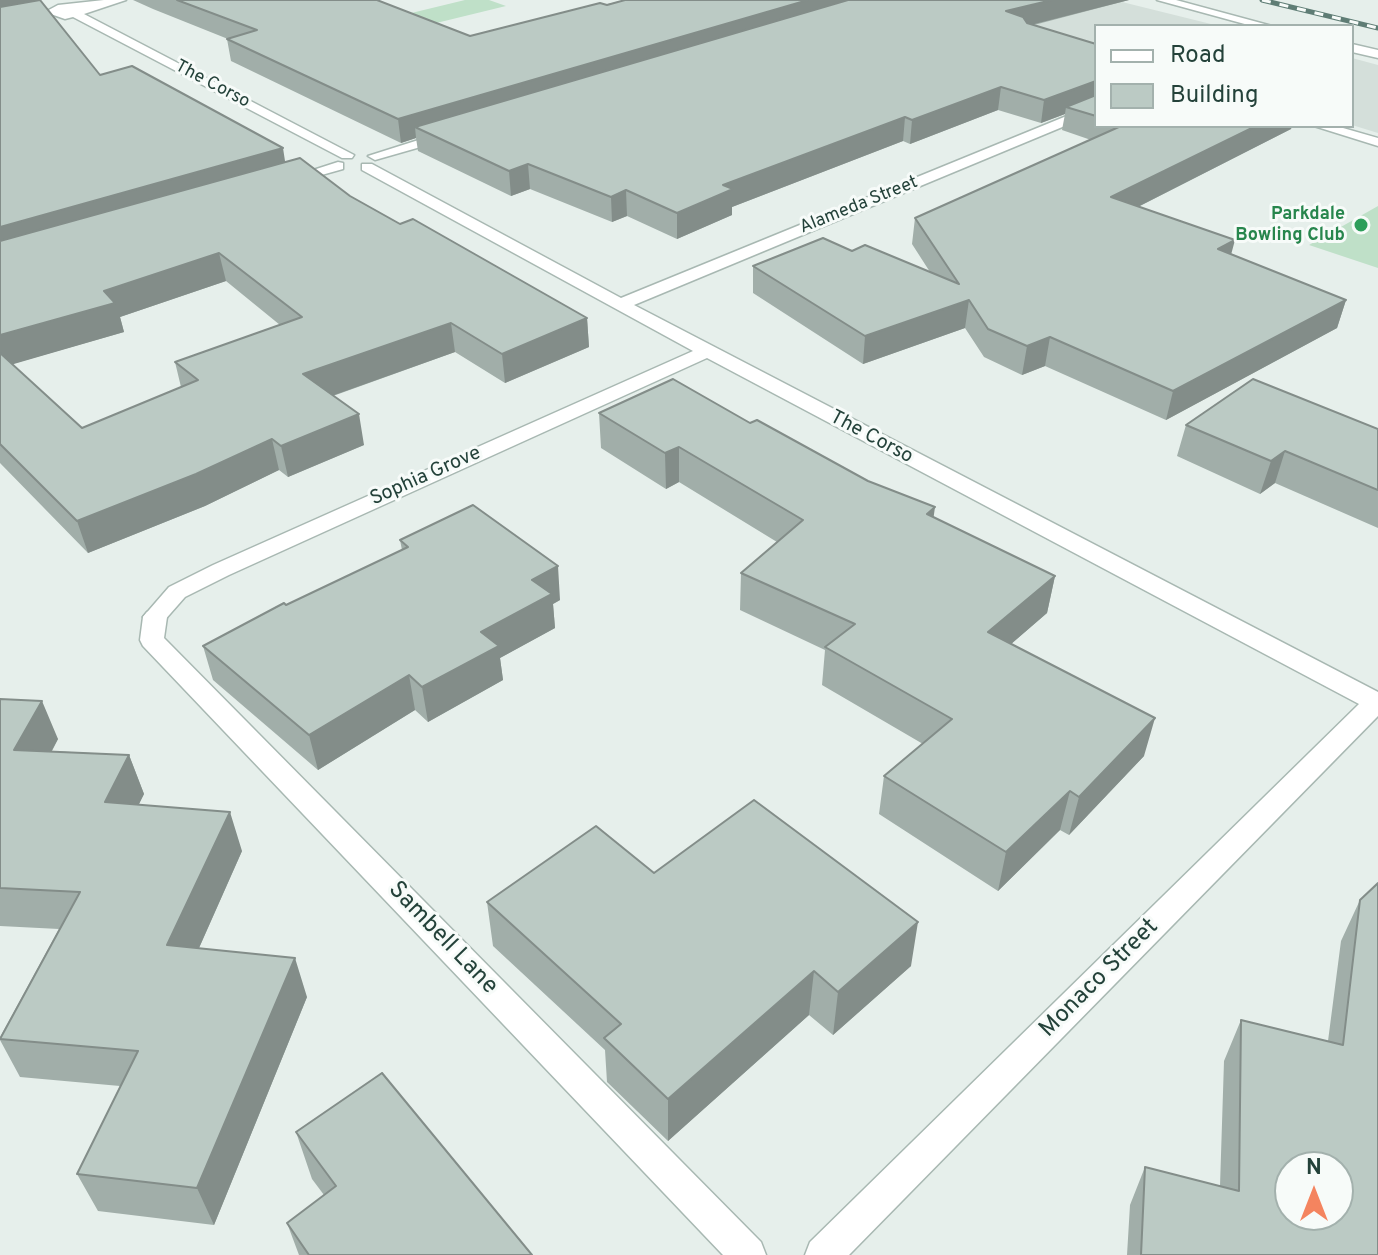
<!DOCTYPE html>
<style>
body{margin:0}
#map{position:relative;width:1378px;height:1255px;overflow:hidden;background:#e6efeb;font-family:Overpass,sans-serif}
canvas{display:block}
.legend{position:absolute;left:1094px;top:24px;width:260px;height:104px;box-sizing:border-box;background:#f7fbf9;border:2px solid #a3b1ad;margin:0;padding:10px 14px;list-style:none;font-size:24px;color:#24423a}
.legend li{display:flex;align-items:center;gap:16px;height:40px}
.legend b{width:40px;border:2px solid #a3b1ad}
.north{position:absolute;left:1274px;top:1151px;width:80px;height:80px;box-sizing:border-box;background:#f7fbf9;border:2px solid #a3b1ad;border-radius:50%;rotate:0deg;font-size:22px;font-weight:700;line-height:32px;text-align:center;color:#24423a}
.north::after{content:'';display:block;margin:auto;width:28px;height:36px;background:#f4845f;clip-path:polygon(50% 0,100% 100%,50% 72%,0 100%)}
</style>
<div id="map">
<canvas width="1378" height="1255"></canvas>
<ul class="legend">
<li><b style="height:10px;background:#fff"></b>Road</li>
<li><b style="height:22px;background:#bbcac4"></b>Building</li>
</ul>
<div class="north">N</div>
</div>
<script>
const ctx = document.querySelector('canvas').getContext('2d');
ctx.lineJoin = 'round';
function fillPath(path, color) { ctx.fillStyle = color; ctx.fill(path, 'evenodd'); }
const poly = rows => new Path2D(rows.map(r => 'M' + r).join(''));
function trace(path, color, width, dash) { ctx.strokeStyle = color; ctx.lineWidth = width; ctx.lineCap = dash ? 'butt' : 'round'; ctx.setLineDash(dash || []); ctx.stroke(path); }
function drawText(font, color, halo, rows, align = 'center') {
  ctx.font = font + ' Overpass,sans-serif'; ctx.lineWidth = 6; ctx.setLineDash([]); ctx.textBaseline = 'middle'; ctx.strokeStyle = halo; ctx.fillStyle = color; for (const [text, x, y, turn = 0] of rows) {
    ctx.save(); ctx.translate(x, y); ctx.rotate((+turn || 0) * Math.PI / 180); ctx.textAlign = isNaN(turn) ? turn : align; if (halo) ctx.strokeText(text, 0, 0); ctx.fillText(text, 0, 0); ctx.restore();
  }
}
const built = poly([
 [941,0,1114,0,1219,26,1096,26,1096,53],
 [1352,58,1378,65,1378,133,1352,125]
]);
const green = poly([
 [465,0,489,0,506,6,424,26,399,16],
 [1378,206,1378,268,1309,245]
]);
const service = poly([
 [1314,126,1336,126,1378,138,1378,146,1314,126],
 [155,609,163,612,167,617,164,638,761,1242,766,1255,723,1255,143,646,140,640,143,617,147,612,155,609]
]);
const minor = poly([
 [104,0,126,0,84,14,354,155,352,158,342,158,73,17,65,19,45,12,58,5,104,0],
 [1096,104,1096,113,634,305,1378,692,1378,716,849,1255,805,1255,810,1242,1359,704,707,358,229,575,185,597,163,622,147,622,143,617,169,587,213,565,693,351,362,170,362,164,372,164,621,298,1096,104],
 [447,131,454,135,452,138,375,160,368,156,447,131],
 [338,162,343,163,343,169,286,185,279,181,338,162]
]);
const tertiary = poly([
 [1157,0,1176,0,1272,26,1252,26,1157,0],
 [1352,44,1378,50,1378,58,1352,52,1352,44]
]);
const rail = poly([
 [1262,0,1378,28]
]);
const wall = poly([
 [0,0,34,0,100,75,285,162,400,224,587,318,589,347,505,383,455,352,333,396,364,445,288,477,279,470,205,506,88,553,0,463],
 [226,281,280,325,175,362,181,387,82,428,12,364,124,332,120,317],
 [133,0,377,0,470,36,625,0,1129,0,1034,25,1096,44,1096,126,1292,126,1291,129,1138,207,1231,254,1346,300,1337,328,1166,420,1045,366,1022,375,984,357,965,328,863,364,753,293,753,266,852,251,930,272,912,244,915,218,1091,140,1062,130,1065,114,1041,123,998,110,910,144,903,141,732,207,732,215,677,239,627,216,612,222,530,189,511,196,418,151,416,138,401,143,231,61,227,39,228,39,153,9],
 [599,413,750,423,933,517,1055,576,1047,613,1011,644,1144,756,1069,835,1060,830,998,891,879,814,884,776,923,744,822,685,825,650,740,610,741,573,777,542,679,482,666,489,601,448],
 [1186,425,1378,429,1378,528,1275,483,1260,494,1177,456],
 [400,540,560,600,553,604,555,628,500,658,503,680,428,722,415,710,318,770,213,680,203,646,402,550],
 [0,699,58,739,52,751,129,755,144,794,138,805,242,851,199,948,307,997,214,1225,98,1211,77,1174,120,1086,20,1077,0,1040,0,1037,59,929,0,926],
 [654,873,911,966,833,1035,809,1015,668,1141,607,1082,605,1050,493,946,487,902],
 [1360,900,1378,1255,1127,1255,1130,1205,1145,1167,1220,1186,1224,1061,1241,1020,1328,1041,1341,941],
 [296,1132,532,1255,299,1255,287,1223,324,1195,312,1179]
]);
const shadedWall = poly([
 [0,0,34,0,37,11,0,19],
 [808,0,876,0,415,127,416,138,401,143,398,119],
 [1052,0,1129,0,1003,32,1006,11],
 [1096,81,1096,102,1066,107,1065,114,1041,123,1044,100],
 [1001,87,998,110,910,144,912,120],
 [905,117,903,141,732,207,732,215,677,239,677,213,723,185],
 [1256,126,1292,126,1291,129,1106,223,1111,197],
 [283,148,287,174,0,257,0,227],
 [528,164,530,189,511,196,509,171],
 [626,190,627,216,612,222,611,197],
 [1235,240,1228,266,1218,249],
 [219,253,226,281,120,317,124,332,0,368,0,335,104,291],
 [969,300,965,328,863,364,865,336],
 [1346,300,1337,328,1166,420,1173,391],
 [587,318,589,347,505,383,502,354],
 [451,323,455,352,309,404,303,374],
 [1050,337,1045,366,1022,375,1027,346],
 [359,414,364,445,288,477,281,446],
 [272,439,279,470,205,506,88,553,77,521],
 [679,447,679,482,666,489,665,453],
 [1285,451,1275,483,1260,494,1271,461],
 [935,507,930,543,927,514],
 [558,566,560,600,553,604,555,628,500,658,503,680,428,722,422,687,481,632,532,580],
 [1055,576,1047,613,981,670,988,632],
 [409,675,415,710,318,770,309,735],
 [42,701,58,739,31,789,14,750],
 [1155,718,1144,756,1069,835,1079,797],
 [129,755,144,794,121,841,105,802],
 [1070,791,1060,830,998,891,1006,852],
 [230,812,242,851,183,984,167,945],
 [918,922,911,966,833,1035,838,992],
 [295,958,307,997,214,1225,197,1188],
 [814,971,809,1015,668,1141,668,1099]
]);
const building = poly([
 [40,0,100,75,132,66,283,148,0,227,0,7,40,0],
 [177,0,377,0,470,36,600,3,607,5,625,0,808,0,398,119,227,39,257,30,177,0],
 [848,0,1052,0,1006,11,1023,17,1027,23,1096,44,1096,81,1044,100,1001,87,912,120,905,117,723,185,733,189,677,213,626,190,611,197,528,164,509,171,415,127,848,0],
 [1096,95,1096,116,1066,107,1096,95],
 [1121,126,1256,126,1111,197,1235,240,1218,249,1346,300,1173,391,1050,337,1027,346,988,329,969,300,865,336,753,266,823,238,852,251,865,245,959,284,915,218,1121,126],
 [300,158,350,196,400,224,413,219,587,318,502,354,451,323,303,374,359,414,281,446,272,439,196,474,77,521,0,444,0,353,82,428,198,380,175,362,302,317,219,253,104,291,115,303,0,335,0,241,300,158],
 [673,379,750,423,757,420,868,481,935,507,927,514,1055,576,988,632,1155,718,1079,797,1070,791,1006,852,884,776,952,719,825,647,855,624,741,573,803,520,679,447,665,453,599,413,673,379],
 [1253,379,1378,429,1378,490,1285,451,1271,461,1186,425,1253,379],
 [473,505,558,566,532,580,552,594,481,632,499,646,422,687,409,675,309,735,203,646,284,603,286,605,408,547,400,540,473,505],
 [0,699,42,701,14,750,129,755,105,802,230,812,167,945,295,958,197,1188,77,1174,138,1051,0,1039,80,892,0,888,0,699],
 [754,800,918,922,838,992,814,971,668,1099,604,1038,621,1024,487,902,596,826,654,873,754,800],
 [1378,883,1378,1255,1141,1255,1145,1167,1239,1191,1241,1020,1343,1045,1360,900,1378,883],
 [1290,1167,1338,1167,1338,1215,1290,1215,1290,1167],
 [382,1073,532,1255,309,1255,287,1223,336,1186,296,1132,382,1073]
]);
const markers = [
 [1361,225,8,"#2e9e5b"]
];
const farStreetnames = [
 ["The Corso",212,85,28],
 ["Alameda Street",859,206,-22]
];
const farLeisurenames = [
 ["Parkdale",1345,215],
 ["Bowling Club",1345,236]
];
const streetNames = [
 ["The Corso",871,438,28],
 ["Sophia Grove",426,477,-24]
];
const nearStreetnames = [
 ["Sambell Lane",442,939,46],
 ["Monaco Street",1100,979,-45]
];
fillPath(built, '#d4dfda');
fillPath(green, '#bfe0c8');
trace(service, '#a8b8b2', 3);
trace(minor, '#a8b8b2', 3);
trace(tertiary, '#a8b8b2', 3);
fillPath(service, '#fff');
fillPath(minor, '#fff');
fillPath(tertiary, '#fff');
trace(rail, '#5f7d75', 5);
trace(rail, '#f7fbf9', 3, [9]);
fillPath(wall, '#a1aea9');
fillPath(shadedWall, '#838d89');
fillPath(building, '#bbcac4');
trace(building, '#838d89', 2);
for (const [x, y, r, color] of markers) { const dot = new Path2D(); dot.arc(x, y, r, 0, 2 * Math.PI); ctx.fillStyle = color; ctx.fill(dot); trace(dot, '#f7fbf9', 3); }
drawText('18px', '#24423a', '#f7fbf9', farStreetnames);
drawText('bold 18px', '#27864d', '#f7fbf9', farLeisurenames, 'right');
drawText('20px', '#24423a', '#f7fbf9', streetNames);
drawText('24px', '#24423a', '#f7fbf9', nearStreetnames);
</script>
